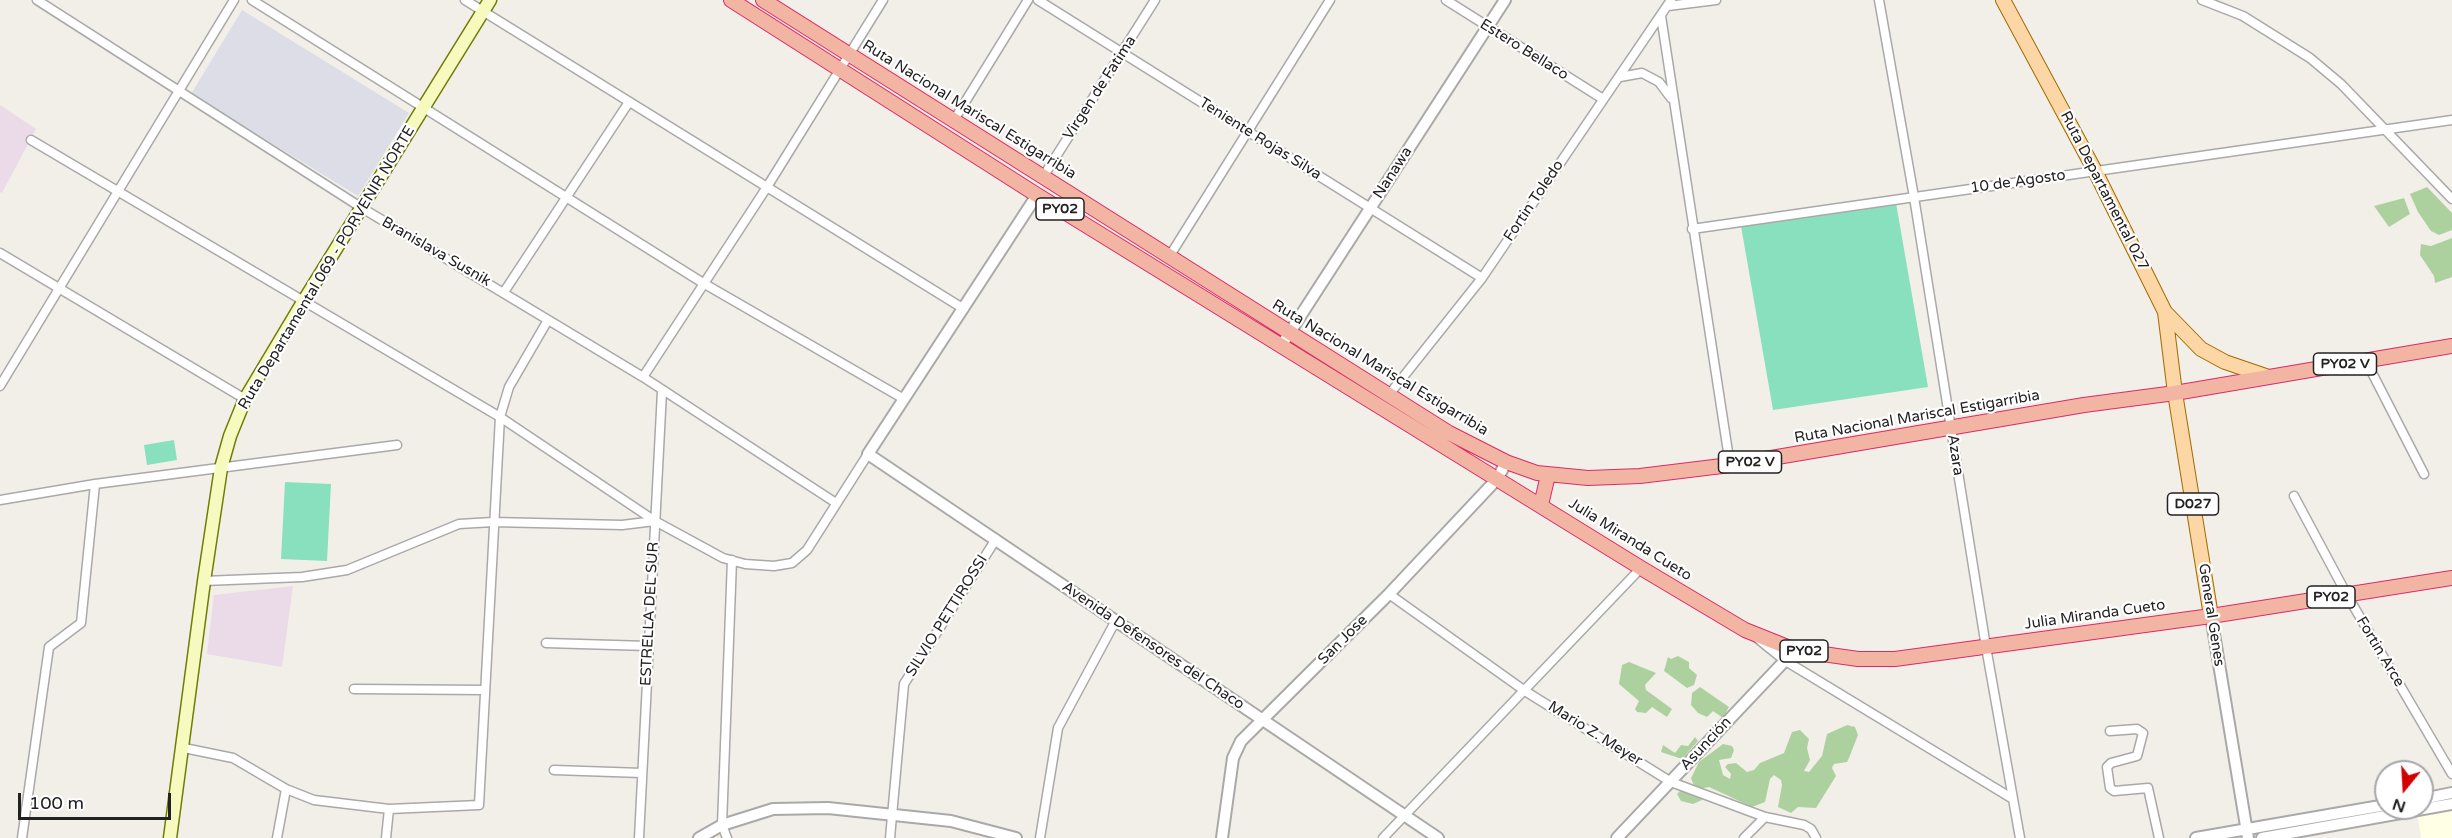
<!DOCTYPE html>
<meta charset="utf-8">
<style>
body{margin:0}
#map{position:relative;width:2452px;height:838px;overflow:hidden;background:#f2efe9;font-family:"Varela Round",sans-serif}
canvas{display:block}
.north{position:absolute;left:2374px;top:760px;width:60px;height:60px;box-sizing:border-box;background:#fff;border:2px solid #a7a7a7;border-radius:50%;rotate:198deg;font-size:16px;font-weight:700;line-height:24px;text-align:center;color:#222}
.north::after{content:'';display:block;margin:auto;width:21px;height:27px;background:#d40000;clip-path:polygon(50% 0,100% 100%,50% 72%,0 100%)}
.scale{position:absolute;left:18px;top:793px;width:153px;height:27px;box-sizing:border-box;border:3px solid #222;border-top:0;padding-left:8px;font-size:18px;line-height:21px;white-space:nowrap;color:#222;-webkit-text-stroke:4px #fff;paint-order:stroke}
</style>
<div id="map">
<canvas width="2452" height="838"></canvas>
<div class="north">N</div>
<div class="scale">100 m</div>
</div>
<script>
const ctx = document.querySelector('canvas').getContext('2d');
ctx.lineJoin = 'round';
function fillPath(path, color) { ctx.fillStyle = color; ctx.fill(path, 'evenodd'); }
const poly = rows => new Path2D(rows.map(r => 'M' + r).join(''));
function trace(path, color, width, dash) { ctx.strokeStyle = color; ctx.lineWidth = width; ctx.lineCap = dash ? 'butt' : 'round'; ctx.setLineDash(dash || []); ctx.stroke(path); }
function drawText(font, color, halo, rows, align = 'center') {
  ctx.font = font + ' "Varela Round",sans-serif'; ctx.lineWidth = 4.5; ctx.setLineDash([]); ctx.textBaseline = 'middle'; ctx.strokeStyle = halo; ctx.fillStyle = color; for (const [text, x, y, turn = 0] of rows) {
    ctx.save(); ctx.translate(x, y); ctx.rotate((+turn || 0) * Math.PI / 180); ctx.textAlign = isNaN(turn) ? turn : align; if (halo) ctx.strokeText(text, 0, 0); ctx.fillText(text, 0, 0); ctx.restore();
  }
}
const industrial = poly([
 [0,105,36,129,2,193,0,192],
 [293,586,282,667,207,654,214,595]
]);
const education = poly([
 [2452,809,2452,838,2421,838,2417,812]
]);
const forest = poly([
 [2427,187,2452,213,2452,230,2439,235,2431,231,2418,212,2410,194],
 [2404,198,2410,214,2389,227,2374,206],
 [2452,238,2452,277,2435,283,2434,276,2420,255,2421,244,2431,246],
 [1678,656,1689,662,1689,668,1697,675,1694,685,1687,688,1664,671,1668,657,1671,659],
 [1629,662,1656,673,1645,685,1646,690,1672,709,1667,717,1652,707,1646,713,1637,712,1635,709,1639,701,1619,684,1622,665],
 [1700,687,1729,707,1723,718,1713,711,1707,717,1698,713,1691,705,1692,693],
 [1847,725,1855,727,1858,735,1849,758,1847,762,1834,764,1832,768,1836,776,1816,808,1798,807,1791,813,1778,807,1782,785,1781,780,1774,775,1770,779,1765,802,1752,807,1709,787,1699,789,1702,800,1693,804,1681,801,1677,794,1683,788,1694,786,1691,778,1699,762,1723,744,1732,746,1734,750,1731,758,1719,760,1723,775,1730,779,1731,774,1725,767,1728,764,1736,763,1747,772,1754,770,1760,763,1784,753,1792,732,1800,730,1809,739,1807,748,1810,760,1804,771,1809,772,1822,756,1827,734],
 [1695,737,1698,741,1682,759,1661,752,1663,745,1675,753,1681,745,1688,746]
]);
const pitch = poly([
 [1896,203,1928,387,1773,410,1741,226],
 [174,440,177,460,147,465,144,445],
 [285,482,331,484,327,561,281,559]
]);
const plaza = poly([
 [242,10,409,113,358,196,191,94]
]);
const minor = poly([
 [37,0,362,208,643,377,836,503],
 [252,0,703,283,904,399],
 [465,0,964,309],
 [1038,0,1482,278],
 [1446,0,1603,99],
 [1879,0,1914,197,1986,647,2020,838],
 [2202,0,2243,16,2310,58,2341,84,2452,199],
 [1668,6,1716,0],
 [1661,16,1730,465],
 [1620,77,1642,73,1659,82,1671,98],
 [954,120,1028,0],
 [31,140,500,417,655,521,723,558,745,564,774,566,792,563,807,550,868,454],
 [1043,177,1155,0],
 [1692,229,2452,120],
 [0,253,245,399],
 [1169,257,1330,0],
 [504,292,629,102],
 [2366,361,2424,474],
 [643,377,767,187,883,0],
 [0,386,234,0],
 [1388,396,1482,278,1671,0],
 [2294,496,2347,595,2452,774],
 [0,500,95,484,397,445],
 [204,581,302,577,347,570,459,524,493,522,622,525,655,521],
 [1389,594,1525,691,1671,782,1765,817,1804,825,1811,829,1816,838],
 [1758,639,1784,660,2013,799],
 [546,643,648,646],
 [354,689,484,690],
 [2110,731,2137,729,2143,733,2137,756,2111,763,2107,767,2110,788,2114,791,2148,788,2159,838],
 [184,748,233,758,286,789,314,800,389,809,479,805,500,417,509,387,548,320],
 [554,770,642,773],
 [22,838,49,647,81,623,95,484],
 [277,838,286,789],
 [386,838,389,809],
 [639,838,662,391],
 [727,838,722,825,732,560],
 [890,838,904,684,996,539],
 [1040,838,1058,728,1115,622],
 [1383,838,1641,568],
 [1744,838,1765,817]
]);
const tertiary = poly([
 [1037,195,868,454,1438,838],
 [1281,346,1505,0],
 [2211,616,2248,838],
 [2422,799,2452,793],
 [699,838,722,825,773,809,828,808,951,821,1016,838],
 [1222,838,1233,758,1241,741,1389,594,1498,478,1506,462],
 [1617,838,1795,650],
 [2196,838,2386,805],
 [2262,838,2452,804]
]);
const secondary = poly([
 [170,838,204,581,221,468,230,436,245,399,303,302,490,0]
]);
const primary = poly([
 [2003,0,2095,171,2165,312,2175,393,2211,616],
 [2165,312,2201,349,2225,362,2266,376]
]);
const trunk = poly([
 [731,0,1037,195,1641,568,1745,630,1795,650,1858,659,1895,659,2211,616,2452,578],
 [763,0,1449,433,1506,462,1537,473,1588,478,1640,476,1730,465,2084,405,2175,393,2452,346],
 [1541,505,1548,475]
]);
const shields = [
 [1060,209,48],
 [2345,364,63],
 [1750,462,63],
 [2193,504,51],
 [2331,597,48],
 [1804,651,48]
];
const shieldNames = [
 ["PY02",1060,209],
 ["PY02 V",2345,364],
 ["PY02 V",1750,462],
 ["D027",2193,504],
 ["PY02",2331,597],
 ["PY02",1804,651]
];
const streetNames = [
 ["Estero Bellaco",1524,50,32],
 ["Virgen de Fatima",1100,88,-57],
 ["Ruta Nacional Mariscal Estigarribia",969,110,32],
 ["Teniente Rojas Silva",1260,139,32],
 ["Nanawa",1393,173,-57],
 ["10 de Agosto",2018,182,-8],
 ["Ruta Departamental 027",2104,191,63],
 ["Fortin Toledo",1534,201,-56],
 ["Branislava Susnik",436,252,30],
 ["Ruta Departamental 069 - PORVENIR NORTE",327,268,-59],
 ["Ruta Nacional Mariscal Estigarribia",1380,368,31],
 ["Ruta Nacional Mariscal Estigarribia",1917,417,-10],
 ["Azara",1955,455,81],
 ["Julia Miranda Cueto",1630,540,32],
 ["ESTRELLA DEL SUR",650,614,-87],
 ["Julia Miranda Cueto",2095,615,-8],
 ["General Genes",2211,615,81],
 ["SILVIO PETTIROSSI",947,616,-58],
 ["San Jose",1343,640,-45],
 ["Avenida Defensores del Chaco",1153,646,34],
 ["Fortin Arce",2380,652,59],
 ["Mario Z. Meyer",1595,734,32],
 ["Asunción",1706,744,-47]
];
fillPath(industrial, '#ebdbe8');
fillPath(education, '#ffffe5');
fillPath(forest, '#add19e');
fillPath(pitch, '#88e0be');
fillPath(plaza, '#dddde8');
trace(minor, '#a9a9a9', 11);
trace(tertiary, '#a9a9a9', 14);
trace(secondary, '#707d05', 15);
trace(primary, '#a06b00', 16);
trace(trunk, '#dc2a67', 16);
trace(minor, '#fff', 8);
trace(tertiary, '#fff', 10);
trace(secondary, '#f7fabf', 12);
trace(primary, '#fcd6a4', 14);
trace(trunk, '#f2b4a3', 14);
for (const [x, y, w] of shields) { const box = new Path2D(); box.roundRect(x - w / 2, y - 11, w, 22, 4.5); ctx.fillStyle = '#fff'; ctx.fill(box); trace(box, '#222', 1.5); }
drawText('bold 14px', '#222', null, shieldNames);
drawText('15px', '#222', '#fff', streetNames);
</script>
